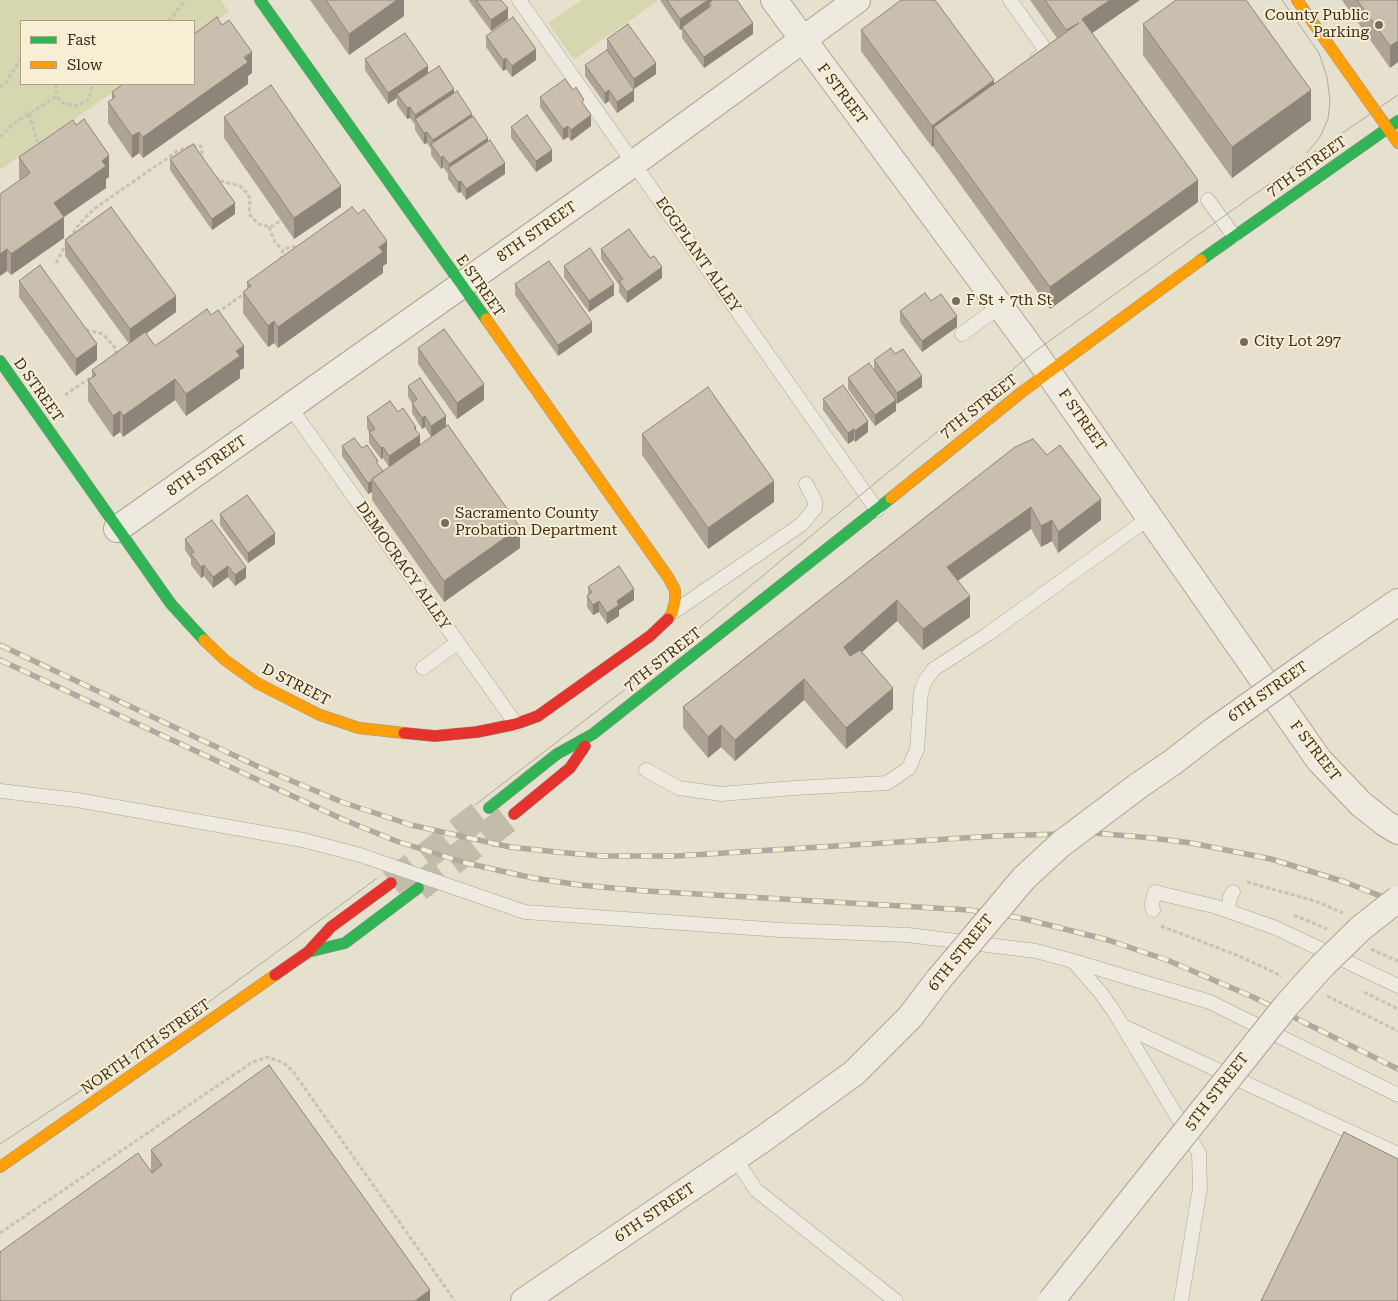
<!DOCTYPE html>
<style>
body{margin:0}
#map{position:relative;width:1398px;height:1301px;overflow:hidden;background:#e6e0ce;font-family:"Roboto Serif",serif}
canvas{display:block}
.legend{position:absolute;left:20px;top:20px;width:175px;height:65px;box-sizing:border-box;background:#f8eed3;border:1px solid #ada18a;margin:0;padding:6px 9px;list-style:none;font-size:15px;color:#3c2d1d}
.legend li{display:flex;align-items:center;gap:10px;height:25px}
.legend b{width:25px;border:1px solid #ada18a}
</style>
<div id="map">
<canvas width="1398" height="1301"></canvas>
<ul class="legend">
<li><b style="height:6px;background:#30b455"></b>Fast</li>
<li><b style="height:6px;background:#ff9f0a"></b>Slow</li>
</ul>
</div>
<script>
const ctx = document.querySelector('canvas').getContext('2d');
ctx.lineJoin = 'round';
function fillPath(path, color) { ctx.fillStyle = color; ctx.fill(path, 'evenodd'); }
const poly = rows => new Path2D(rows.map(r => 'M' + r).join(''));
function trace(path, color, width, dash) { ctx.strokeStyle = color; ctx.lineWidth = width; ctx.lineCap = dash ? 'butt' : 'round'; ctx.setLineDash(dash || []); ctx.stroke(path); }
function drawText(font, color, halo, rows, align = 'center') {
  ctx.font = font + ' "Roboto Serif",serif'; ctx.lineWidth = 4; ctx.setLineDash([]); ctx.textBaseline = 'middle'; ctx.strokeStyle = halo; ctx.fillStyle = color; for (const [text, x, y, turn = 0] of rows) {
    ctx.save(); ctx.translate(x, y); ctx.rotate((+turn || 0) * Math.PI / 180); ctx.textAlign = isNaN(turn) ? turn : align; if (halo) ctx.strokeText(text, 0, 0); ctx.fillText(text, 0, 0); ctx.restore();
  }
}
const green = poly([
 [0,0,221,0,229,12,194,36,194,21,21,21,21,84,125,84,0,170],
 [582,0,659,0,574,60,548,23]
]);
const secondaryTunnel = poly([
 [391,883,489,808],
 [418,888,514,814]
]);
const path = poly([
 [169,21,185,0],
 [56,84,56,93,58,98,63,103,75,106,87,101,90,96,92,84],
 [0,87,6,83,21,58],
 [29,114,39,147],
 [0,137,13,124,57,96],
 [215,177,221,181,240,186,248,194,250,200,249,213,252,218,262,226,273,226,281,220],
 [269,227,275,242,283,250],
 [69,238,81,222,94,209,179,150,192,146,201,146,203,160],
 [281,260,283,250,287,248,301,245],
 [56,263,66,244],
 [217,313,245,293],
 [86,330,103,334,116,349,116,355],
 [65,395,90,378],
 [1247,882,1315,901,1343,913],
 [1294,915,1327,929],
 [1161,926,1239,956,1282,976],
 [1371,949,1398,961],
 [1364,992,1398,1009],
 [1327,996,1398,1031],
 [0,1233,251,1063,267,1057,282,1062,292,1070,455,1301]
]);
const lane = poly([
 [519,0,877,510],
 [1010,0,1047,52,1037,59],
 [1208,200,1234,236],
 [962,334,1000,306],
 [290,407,516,724],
 [675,611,802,524,815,508,815,501,806,484],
 [423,668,457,643],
 [646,770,679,788,721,794,794,788,887,783,909,768,917,749,921,692,925,681,934,669,988,634,1149,518],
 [0,791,77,800,303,840,360,855,525,912,781,930,908,935,1036,951,1073,961,1100,992,1113,1010,1199,1153,1200,1188,1181,1301],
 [1153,910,1152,904,1155,892,1217,907,1276,928,1398,986],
 [1228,910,1230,897,1233,892],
 [1073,961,1210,1002,1398,1095],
 [1123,1026,1398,1154],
 [735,1158,756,1190,896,1301]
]);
const street = poly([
 [774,0,1034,352,1319,760,1361,804,1385,823,1398,831],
 [117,529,634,163,857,0],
 [1316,658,1398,602],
 [1138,786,1173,762,1213,731],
 [524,1301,763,1139,854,1073,910,1017,939,979]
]);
const fast = poly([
 [260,0,486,319],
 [1201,260,1398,121],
 [0,361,171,604,204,640],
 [489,808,557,754,593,734,891,498],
 [308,952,345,943,418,888]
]);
const slow = poly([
 [1297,0,1398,143],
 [486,319,668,577,675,590,675,601,672,613,668,619],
 [891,498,1022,392,1201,260],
 [204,640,225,660,257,683,320,715,359,728,404,733],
 [0,1167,275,975]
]);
const jam = poly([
 [404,733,435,736,477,732,516,724,538,716,650,636,668,619],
 [514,814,570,768,585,746],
 [275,975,308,952,331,927,391,883]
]);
const tram = poly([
 [1282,0,1319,53,1327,77,1330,101,1328,119,1320,137,1307,153],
 [475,805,623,691,1034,352,1297,164,1398,95],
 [0,1144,76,1094,210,1001,376,879]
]);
const rail = poly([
 [0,645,261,768,342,802,411,825,510,847,557,852,602,856,676,856,995,836,1094,833,1152,838,1191,843,1271,859,1345,882,1398,903],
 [0,660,342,819,396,841,466,863,533,878,580,885,646,891,969,910,1021,918,1108,940,1167,960,1253,997,1398,1069]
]);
const streetBridge = poly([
 [1213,731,1316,658],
 [939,979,1024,878,1061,844,1138,786],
 [1051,1301,1286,1006,1322,966,1361,928,1398,899]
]);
const wall = poly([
 [310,0,404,0,404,16,349,55],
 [469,0,501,0,508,19,491,31,469,1],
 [660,0,737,0,753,34,704,68,682,38,682,29,680,30],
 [1030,0,1140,0,1092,33,1198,202,1050,309,934,148,934,146,932,147,861,51,861,30,994,84,1057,38],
 [1342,0,1398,0,1398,62,1390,68],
 [1143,24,1311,120,1232,178,1143,55],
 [486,36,536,60,512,77,506,69,503,71,486,47],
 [607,39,656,74,634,89,607,50],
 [365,59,428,74,454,93,472,116,488,142,505,174,466,200,461,192,458,193,448,179,448,174,443,167,441,169,431,155,431,149,427,143,424,144,415,130,415,125,410,118,407,119,397,105,397,98,388,104,365,70],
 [585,65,634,101,617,113,609,101,605,104,585,76],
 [252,73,248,76,248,84,143,158,139,153,132,158,108,123,108,102,112,99,112,92],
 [540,97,584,106,591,126,571,141,568,137,563,140,540,107],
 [224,117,341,207,294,239,224,138],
 [511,127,552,161,536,172,511,138],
 [19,157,109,177,106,179,106,188,64,217,64,238,11,275,7,271,0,276,0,194,20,180,19,179],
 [170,159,235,214,212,230,170,170],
 [65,240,176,312,146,334,155,346,244,368,240,370,240,378,186,416,175,400,123,437,120,432,113,437,88,401,88,380,92,377,92,370,129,344,65,256],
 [601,249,662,278,627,303,619,292,619,285,601,259],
 [387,263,383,266,383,273,278,348,274,343,268,347,243,313,243,292,247,289,247,282],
 [564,266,614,295,589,312,564,277],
 [19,281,97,360,76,376,19,297],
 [515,284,592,332,558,356,515,295],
 [900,311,957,327,922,352,900,322],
 [418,348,484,400,457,419,418,364],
 [874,360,922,387,897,404,896,402,896,411,875,426,848,389,848,378,874,369],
 [408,386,446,427,431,437,425,427,422,429,412,413,412,403,408,397],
 [823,399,868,432,855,442,854,440,848,444,823,410],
 [398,412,416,431,420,445,520,548,444,602,372,500,372,492,368,494,342,456,342,446,362,448,378,465,383,471,389,467,383,458,381,459,369,443,369,432,367,428,367,417],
 [642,434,774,502,708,549,642,455],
 [1015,447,1101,520,1058,553,1052,541,1041,547,1031,529,958,581,970,617,923,650,897,621,862,652,893,709,846,749,804,700,735,761,721,747,708,758,683,728,683,707],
 [220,514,275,544,248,563,220,525],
 [185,539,246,578,235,586,228,577,213,588,204,576,201,578,191,565,191,559,185,550],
 [588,587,634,600,619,610,619,616,607,624,599,612,593,615,587,607,587,596,588,595],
 [151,1150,430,1301,0,1301,151,1171]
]);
const shadedWall = poly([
 [397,0,404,0,404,16,349,55,349,34],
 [708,0,723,0,711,6,709,3,709,10,682,27,682,29,680,30,680,19],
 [1110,0,1140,0,1082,40,1082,19],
 [508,8,508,19,491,31,491,20],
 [753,23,753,34,704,68,704,57],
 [1398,41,1398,62,1390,68,1390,46],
 [536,49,536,60,512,77,512,66],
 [252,52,252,73,248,76,248,84,143,158,143,137],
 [506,58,506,69,503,71,503,60],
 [656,63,656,74,634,89,634,79],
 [428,66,428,77,397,94,397,98,388,104,388,93],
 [994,80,994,101,934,127,934,146,932,147,932,126],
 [454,89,454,100,415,120,415,115],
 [609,90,609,101,605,104,605,93],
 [634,90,634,101,617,113,617,102],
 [1311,90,1311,120,1232,178,1232,147],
 [410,107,410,118,407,119,407,108],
 [472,114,472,125,433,146,433,140],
 [591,115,591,126,571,141,571,130],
 [568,126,568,137,563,140,563,129],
 [139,132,139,153,132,158,132,136],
 [427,132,427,143,424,144,424,133],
 [488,138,488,149,449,170,449,164],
 [552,150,552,161,536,172,536,161],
 [109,155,109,177,106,179,106,188,64,217,64,238,11,275,11,254,54,203,102,161],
 [443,156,443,167,441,169,441,158],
 [505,163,505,174,466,200,466,189],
 [1198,180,1198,202,1050,309,1050,287],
 [461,181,461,192,458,193,458,182],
 [341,186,341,207,294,239,294,218],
 [235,203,235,214,212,230,212,219],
 [387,241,387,263,383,266,383,273,278,348,278,327],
 [7,249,7,271,0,276,0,254],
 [662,267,662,278,627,303,627,292],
 [614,284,614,295,589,312,589,301],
 [176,296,176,312,130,345,130,329],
 [957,316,957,327,922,352,922,341],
 [274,321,274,343,268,347,268,326],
 [592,322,592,332,558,356,558,345],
 [97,344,97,360,76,376,76,359],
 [244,346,244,368,240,370,240,378,186,416,186,394,236,351],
 [922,376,922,387,897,404,897,393],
 [175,379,175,400,123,437,123,416],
 [484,384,484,400,457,419,457,403],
 [896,400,896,411,875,426,875,415],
 [120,411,120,432,113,437,113,416],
 [425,416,425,427,422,429,422,418],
 [446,416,446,427,431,437,431,426],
 [868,421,868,432,855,442,855,431],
 [416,427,416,438,420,435,420,446,389,467,389,456],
 [854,429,854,440,848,444,848,433],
 [383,447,383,458,381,459,381,448],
 [372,481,372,492,368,494,368,483],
 [774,481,774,502,708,549,708,528],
 [1101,499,1101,520,1058,553,1058,532],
 [1031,507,1031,529,947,588,947,567],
 [1052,520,1052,541,1041,547,1041,526],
 [520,527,520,548,444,602,444,581],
 [275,533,275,544,248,563,248,553],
 [204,565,204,576,201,578,201,567],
 [228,566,228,577,213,588,213,577],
 [246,567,246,578,235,586,235,575],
 [634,589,634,600,619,610,619,616,607,624,607,613,617,601],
 [970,596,970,617,923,650,923,629],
 [897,600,897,621,844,668,844,647],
 [599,601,599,612,593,615,593,605],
 [804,679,804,700,735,761,735,740],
 [893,688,893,709,846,749,846,728],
 [721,725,721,747,708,758,708,737],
 [430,1290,430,1301,415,1301]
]);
const building = poly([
 [326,0,397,0,349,34,326,0],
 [476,0,501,0,508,8,491,20,476,0],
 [667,0,708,0,680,19,667,0],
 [713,0,737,0,753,23,704,57,682,27,711,6,709,3,713,0],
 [901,0,935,0,994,80,932,126,861,30,901,0],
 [1045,0,1110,0,1082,19,1198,180,1050,287,934,127,1079,23,1066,30,1045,0],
 [1176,0,1246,0,1311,90,1232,147,1143,24,1176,0],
 [1357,0,1398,0,1398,41,1390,46,1357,0],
 [217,17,222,25,229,20,252,52,244,57,248,62,143,137,139,132,132,136,108,102,115,97,112,92,123,84,194,84,194,34,217,17],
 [513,17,536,49,512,66,506,58,503,60,486,36,513,17],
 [628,24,656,63,634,79,607,39,628,24],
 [405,33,428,66,388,93,365,59,405,33],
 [607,50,634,90,617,102,609,90,605,93,585,65,607,50],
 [439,66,454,89,415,115,410,107,407,108,397,94,439,66],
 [565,79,573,90,576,87,584,100,582,102,591,115,571,130,568,126,563,129,540,97,565,79],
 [271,85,341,186,294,218,224,117,271,85],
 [457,91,472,114,433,140,427,132,424,133,415,119,457,91],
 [527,115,552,150,536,161,511,127,527,115],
 [473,116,488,138,449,164,443,156,441,158,431,144,473,116],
 [84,119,109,155,102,161,106,166,54,203,64,217,11,254,7,249,0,254,0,194,30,173,19,157,73,120,76,125,84,119],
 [490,140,505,163,466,189,461,181,458,182,448,168,490,140],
 [193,144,235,203,212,219,170,159,193,144],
 [111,207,176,296,130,329,65,240,111,207],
 [352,207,358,214,364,209,387,241,379,247,383,252,278,327,274,321,268,326,243,292,251,286,247,282,352,207],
 [629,229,650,258,654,256,662,267,627,292,619,281,623,279,601,249,629,229],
 [590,248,614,284,589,301,564,266,590,248],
 [549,261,592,322,558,345,515,284,549,261],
 [40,265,97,344,76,359,19,281,40,265],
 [925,293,931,301,941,294,957,316,922,341,900,311,925,293],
 [207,309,211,315,218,310,244,346,236,351,240,356,186,394,175,379,123,416,120,411,113,416,88,380,96,375,92,370,145,332,155,346,207,309],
 [444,329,484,384,457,403,418,348,444,329],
 [891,348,895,354,903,349,922,376,897,393,874,360,891,348],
 [869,363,896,400,875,415,848,378,869,363],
 [420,378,446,416,431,426,425,416,422,418,412,403,417,399,408,386,420,378],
 [843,385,868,421,855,431,854,429,848,433,823,399,843,385],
 [708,387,774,481,708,528,642,434,708,387],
 [390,401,398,412,403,408,416,427,414,428,420,435,389,456,383,447,381,448,369,432,375,429,367,417,390,401],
 [448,425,520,527,444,581,372,479,448,425],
 [354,438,362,448,367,445,378,461,376,462,383,471,372,479,372,481,368,483,342,446,354,438],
 [1033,439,1047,455,1060,445,1101,499,1058,532,1052,520,1041,526,1031,507,947,567,970,596,923,629,897,600,844,647,850,656,860,650,893,688,846,728,804,679,735,740,721,725,708,737,683,707,1015,447,1033,439],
 [247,495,275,533,248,553,220,514,247,495],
 [212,520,246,567,235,575,228,566,213,577,204,565,201,567,191,554,194,552,185,539,212,520],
 [619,566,634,589,617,601,619,605,607,613,599,601,593,605,587,596,592,592,588,587,619,566],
 [269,1065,430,1290,415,1301,0,1301,0,1252,138,1153,152,1173,162,1165,151,1150,269,1065],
 [1344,1132,1398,1159,1398,1301,1261,1301,1344,1132]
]);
const markers = [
 [1379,25,5,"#786c5b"],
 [956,301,5,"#786c5b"],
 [1244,342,5,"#786c5b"],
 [445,523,5,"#786c5b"]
];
const poiNames = [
 ["County Public",1369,16,"right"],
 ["Parking",1369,33,"right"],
 ["F St + 7th St",966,301],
 ["City Lot 297",1254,342],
 ["Sacramento County",455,514],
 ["Probation Department",455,531]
];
const streetNames = [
 ["F STREET",842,94,53],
 ["7TH STREET",1307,167,-35],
 ["8TH STREET",537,232,-35],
 ["EGGPLANT ALLEY",698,255,55],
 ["E STREET",480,286,55],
 ["D STREET",38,390,55],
 ["7TH STREET",979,407,-38],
 ["F STREET",1082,420,55],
 ["8TH STREET",207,466,-35],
 ["DEMOCRACY ALLEY",403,566,55],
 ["7TH STREET",663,660,-38],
 ["D STREET",296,685,27],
 ["6TH STREET",1268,692,-35],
 ["F STREET",1315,751,52],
 ["6TH STREET",961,953,-51],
 ["NORTH 7TH STREET",146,1047,-35],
 ["5TH STREET",1217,1092,-52],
 ["6TH STREET",655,1213,-34]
];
fillPath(green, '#d6d7af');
trace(secondaryTunnel, '#c4bcab', 28, [28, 14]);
trace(lane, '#aca496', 15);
trace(street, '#aca496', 28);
trace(fast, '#9b9486', 12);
trace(slow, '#9b9486', 12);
trace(jam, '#9b9486', 12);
trace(path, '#c7c1b6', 3, [4, 2.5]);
trace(lane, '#eeeae0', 14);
trace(street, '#eeeae0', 26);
trace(fast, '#30b455', 11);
trace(slow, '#ff9f0a', 11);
trace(jam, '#e5322d', 11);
trace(tram, '#aeaaa0', 1);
trace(rail, '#aeaaa0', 5.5);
trace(rail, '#f8eed3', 4, [11]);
trace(streetBridge, '#aca496', 28, []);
trace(streetBridge, '#eeeae0', 26);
fillPath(wall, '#aea396');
fillPath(shadedWall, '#8d857a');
fillPath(building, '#cabeae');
trace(building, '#8d857a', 1);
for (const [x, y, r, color] of markers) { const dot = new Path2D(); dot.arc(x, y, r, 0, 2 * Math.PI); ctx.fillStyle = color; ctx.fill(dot); trace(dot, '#f8eed3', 2); }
drawText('15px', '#3c2d1d', '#f8eed3', poiNames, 'left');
drawText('15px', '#3c2d1d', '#f8eed3', streetNames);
</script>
